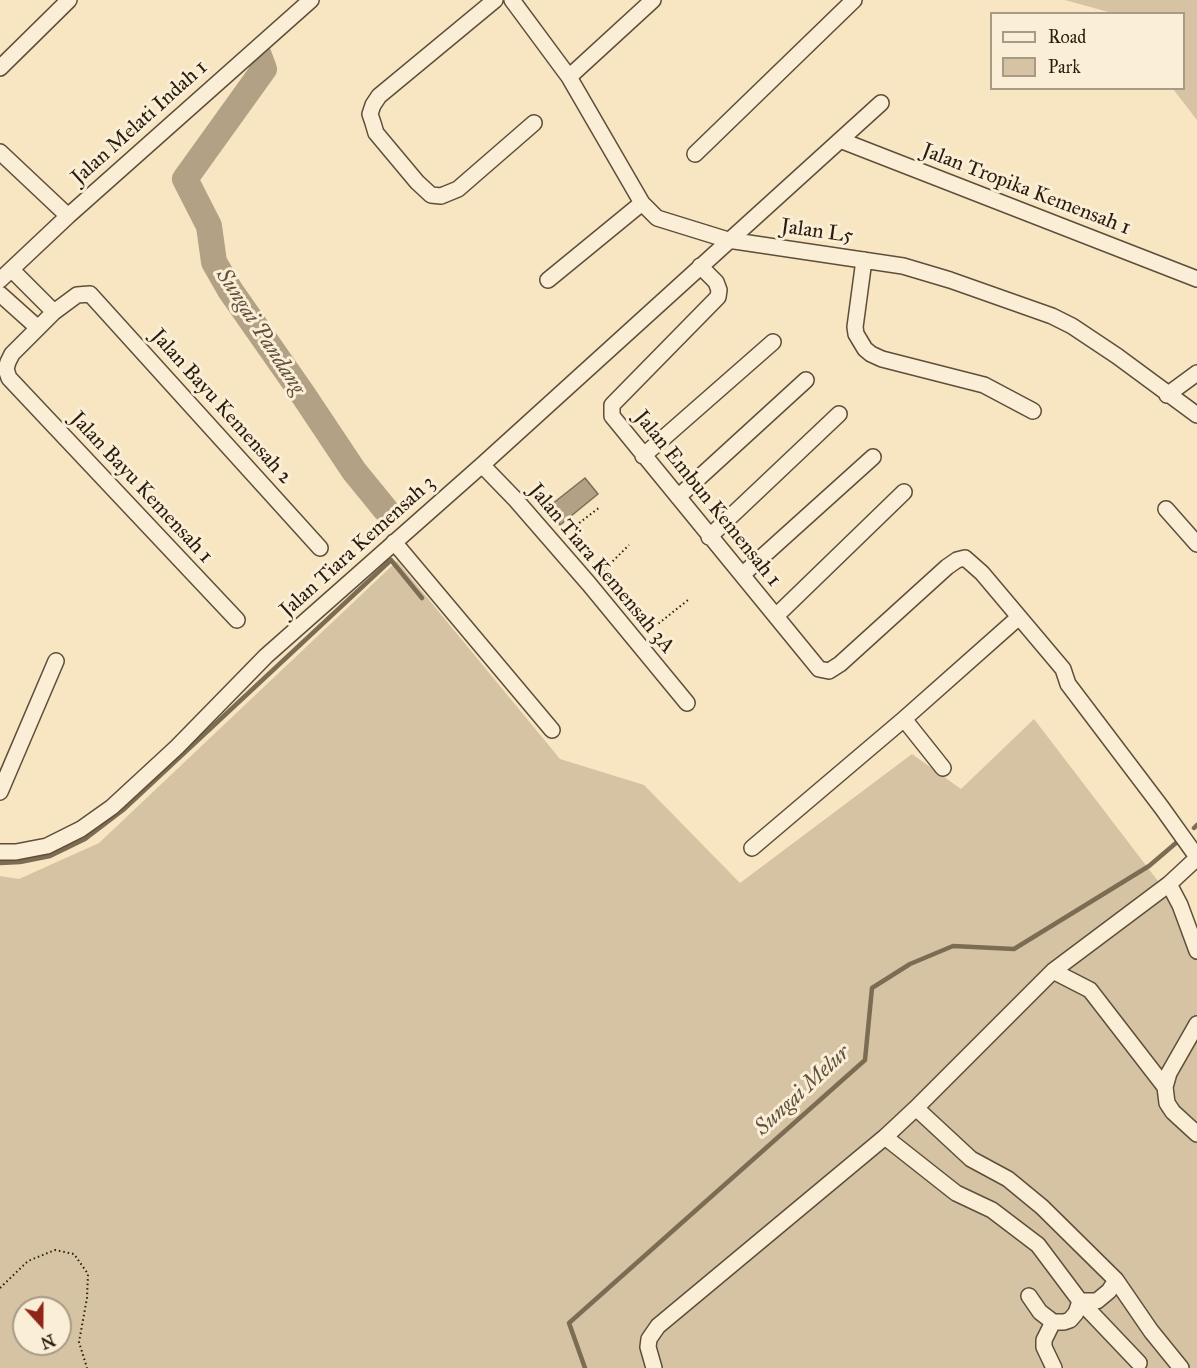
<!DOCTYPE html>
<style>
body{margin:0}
#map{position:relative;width:1197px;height:1368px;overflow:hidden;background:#f8e5c2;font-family:"IM FELL Great Primer",serif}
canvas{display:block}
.legend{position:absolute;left:990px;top:12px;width:195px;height:78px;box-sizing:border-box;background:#faeed7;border:2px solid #a79a86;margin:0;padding:8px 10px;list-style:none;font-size:18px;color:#2a1c0d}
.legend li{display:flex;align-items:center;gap:12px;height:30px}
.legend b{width:30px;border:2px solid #a79a86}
.north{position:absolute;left:12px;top:1296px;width:60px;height:60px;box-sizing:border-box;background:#faeed7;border:2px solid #a79a86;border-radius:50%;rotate:159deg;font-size:16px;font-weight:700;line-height:24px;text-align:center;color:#2a1c0d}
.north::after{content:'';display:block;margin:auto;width:21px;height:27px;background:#8f2418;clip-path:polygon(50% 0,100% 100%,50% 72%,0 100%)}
</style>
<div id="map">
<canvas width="1197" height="1368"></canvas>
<ul class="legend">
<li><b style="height:8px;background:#faeed7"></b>Road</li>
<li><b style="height:16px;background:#d5c3a3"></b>Park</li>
</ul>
<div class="north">N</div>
</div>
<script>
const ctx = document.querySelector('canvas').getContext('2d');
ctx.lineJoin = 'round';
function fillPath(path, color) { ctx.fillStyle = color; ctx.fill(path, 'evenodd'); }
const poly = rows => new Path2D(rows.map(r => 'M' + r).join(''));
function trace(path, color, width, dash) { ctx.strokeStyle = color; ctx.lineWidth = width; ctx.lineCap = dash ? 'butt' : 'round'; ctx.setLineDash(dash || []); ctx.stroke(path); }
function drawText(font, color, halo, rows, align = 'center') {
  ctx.font = font + ' "IM FELL Great Primer",serif'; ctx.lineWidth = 6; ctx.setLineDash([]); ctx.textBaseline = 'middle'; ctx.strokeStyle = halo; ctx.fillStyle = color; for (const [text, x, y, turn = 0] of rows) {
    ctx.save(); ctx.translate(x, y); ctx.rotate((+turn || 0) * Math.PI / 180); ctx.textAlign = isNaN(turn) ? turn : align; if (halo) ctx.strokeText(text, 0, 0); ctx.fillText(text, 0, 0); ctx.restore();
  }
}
const green = poly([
 [1065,0,1197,0,1197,120,1173,89,1184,88,1184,14,1112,13],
 [397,561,560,759,644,785,740,883,912,754,961,789,1034,719,1197,932,1197,1368,0,1368,0,876,19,879,99,843],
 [24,1308,60,1308,60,1344,24,1344]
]);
const water = poly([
 [585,478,598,494,560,525,547,508,585,478]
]);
const stream = poly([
 [1194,828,1197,825],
 [0,863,20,862,50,856,85,839,123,810,391,560,422,598],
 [585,1368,569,1323,865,1060,872,988,910,964,953,946,1014,949,1149,866,1176,843]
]);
const river = poly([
 [258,53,264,69,185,179,209,226,214,262,230,290,302,393,354,471,385,509]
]);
const path = poly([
 [565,534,600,507],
 [600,574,629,545],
 [648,632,688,600],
 [0,1288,28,1261,55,1250,74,1254,88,1274,87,1298,79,1342,87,1368]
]);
const minor = poly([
 [495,0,379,96,373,105,370,114,373,123,376,133,417,182,431,195,441,196,458,189,534,123],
 [512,0,569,77,642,203,657,218,728,240,903,266,950,280,1052,316,1072,326,1117,356,1197,415],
 [0,68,69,0],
 [569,77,653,0],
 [840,140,1197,279],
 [0,152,68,216],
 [695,154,854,0],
 [864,260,855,327,856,334,865,349,871,354,882,359,984,385,1033,411],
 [700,266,716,282,719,290,718,297,612,405,612,416,819,669,829,671,840,664,947,567,957,560,965,558,982,573,1063,669,1068,684,1162,808,1197,857],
 [12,270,54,312],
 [0,280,68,216,311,0],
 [548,280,642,203],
 [0,294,38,328],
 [1167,395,1197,373],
 [643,456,773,342],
 [482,465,516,500,589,584,687,703],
 [678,497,806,380],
 [1166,509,1197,544],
 [709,537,839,414],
 [394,542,552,730],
 [742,575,873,457],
 [776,616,904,492],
 [237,620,9,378,6,369,8,362,12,354,54,312,77,295,90,294,320,548],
 [904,719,943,768],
 [0,792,56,661],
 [752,848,904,719,1019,617],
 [0,852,16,852,47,846,81,829,112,807,177,747,266,656,482,465,881,103],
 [1169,884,1180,905,1197,951],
 [1053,971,1090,990,1165,1087],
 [1197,1024,1169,1073,1165,1087,1167,1103,1173,1112,1197,1134],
 [916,1108,971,1159,1008,1179,1042,1207,1116,1280,1151,1331,1181,1368],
 [885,1137,956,1193,992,1210,1038,1245,1080,1301,1139,1363],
 [1029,1296,1040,1312,1053,1322,1064,1322,1070,1320,1076,1313,1080,1301,1097,1301,1109,1291,1116,1280],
 [1053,1322,1044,1340,1044,1347,1054,1368],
 [654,1368,648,1347,649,1339,658,1326,885,1137,916,1108,1053,971,1169,884,1197,858]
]);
const streetNames = [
 ["Jalan Melati Indah 1",140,123,-42],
 ["Jalan Tropika Kemensah 1",1026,190,21],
 ["Jalan L5",817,232,8],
 ["Jalan Bayu Kemensah 2",221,407,48],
 ["Jalan Bayu Kemensah 1",141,488,47],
 ["Jalan Embun Kemensah 1",707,499,51],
 ["Jalan Tiara Kemensah 3",358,547,-42],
 ["Jalan Tiara Kemensah 3A",601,569,50]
];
const waterNames = [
 ["Sungai Pandang",260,332,57],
 ["Sungai Melur",803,1091,-43]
];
fillPath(green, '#d5c3a3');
fillPath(water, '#b2a184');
trace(water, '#7c6c54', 1.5);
trace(stream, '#7c6c54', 4.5);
trace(river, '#b2a184', 26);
trace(minor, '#5e4e3a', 18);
trace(path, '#2a1c0d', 2, [1.5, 3]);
trace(minor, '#faeed7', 15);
drawText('21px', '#2a1c0d', '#faeed7', streetNames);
drawText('italic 22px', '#60513d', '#faeed7', waterNames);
</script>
